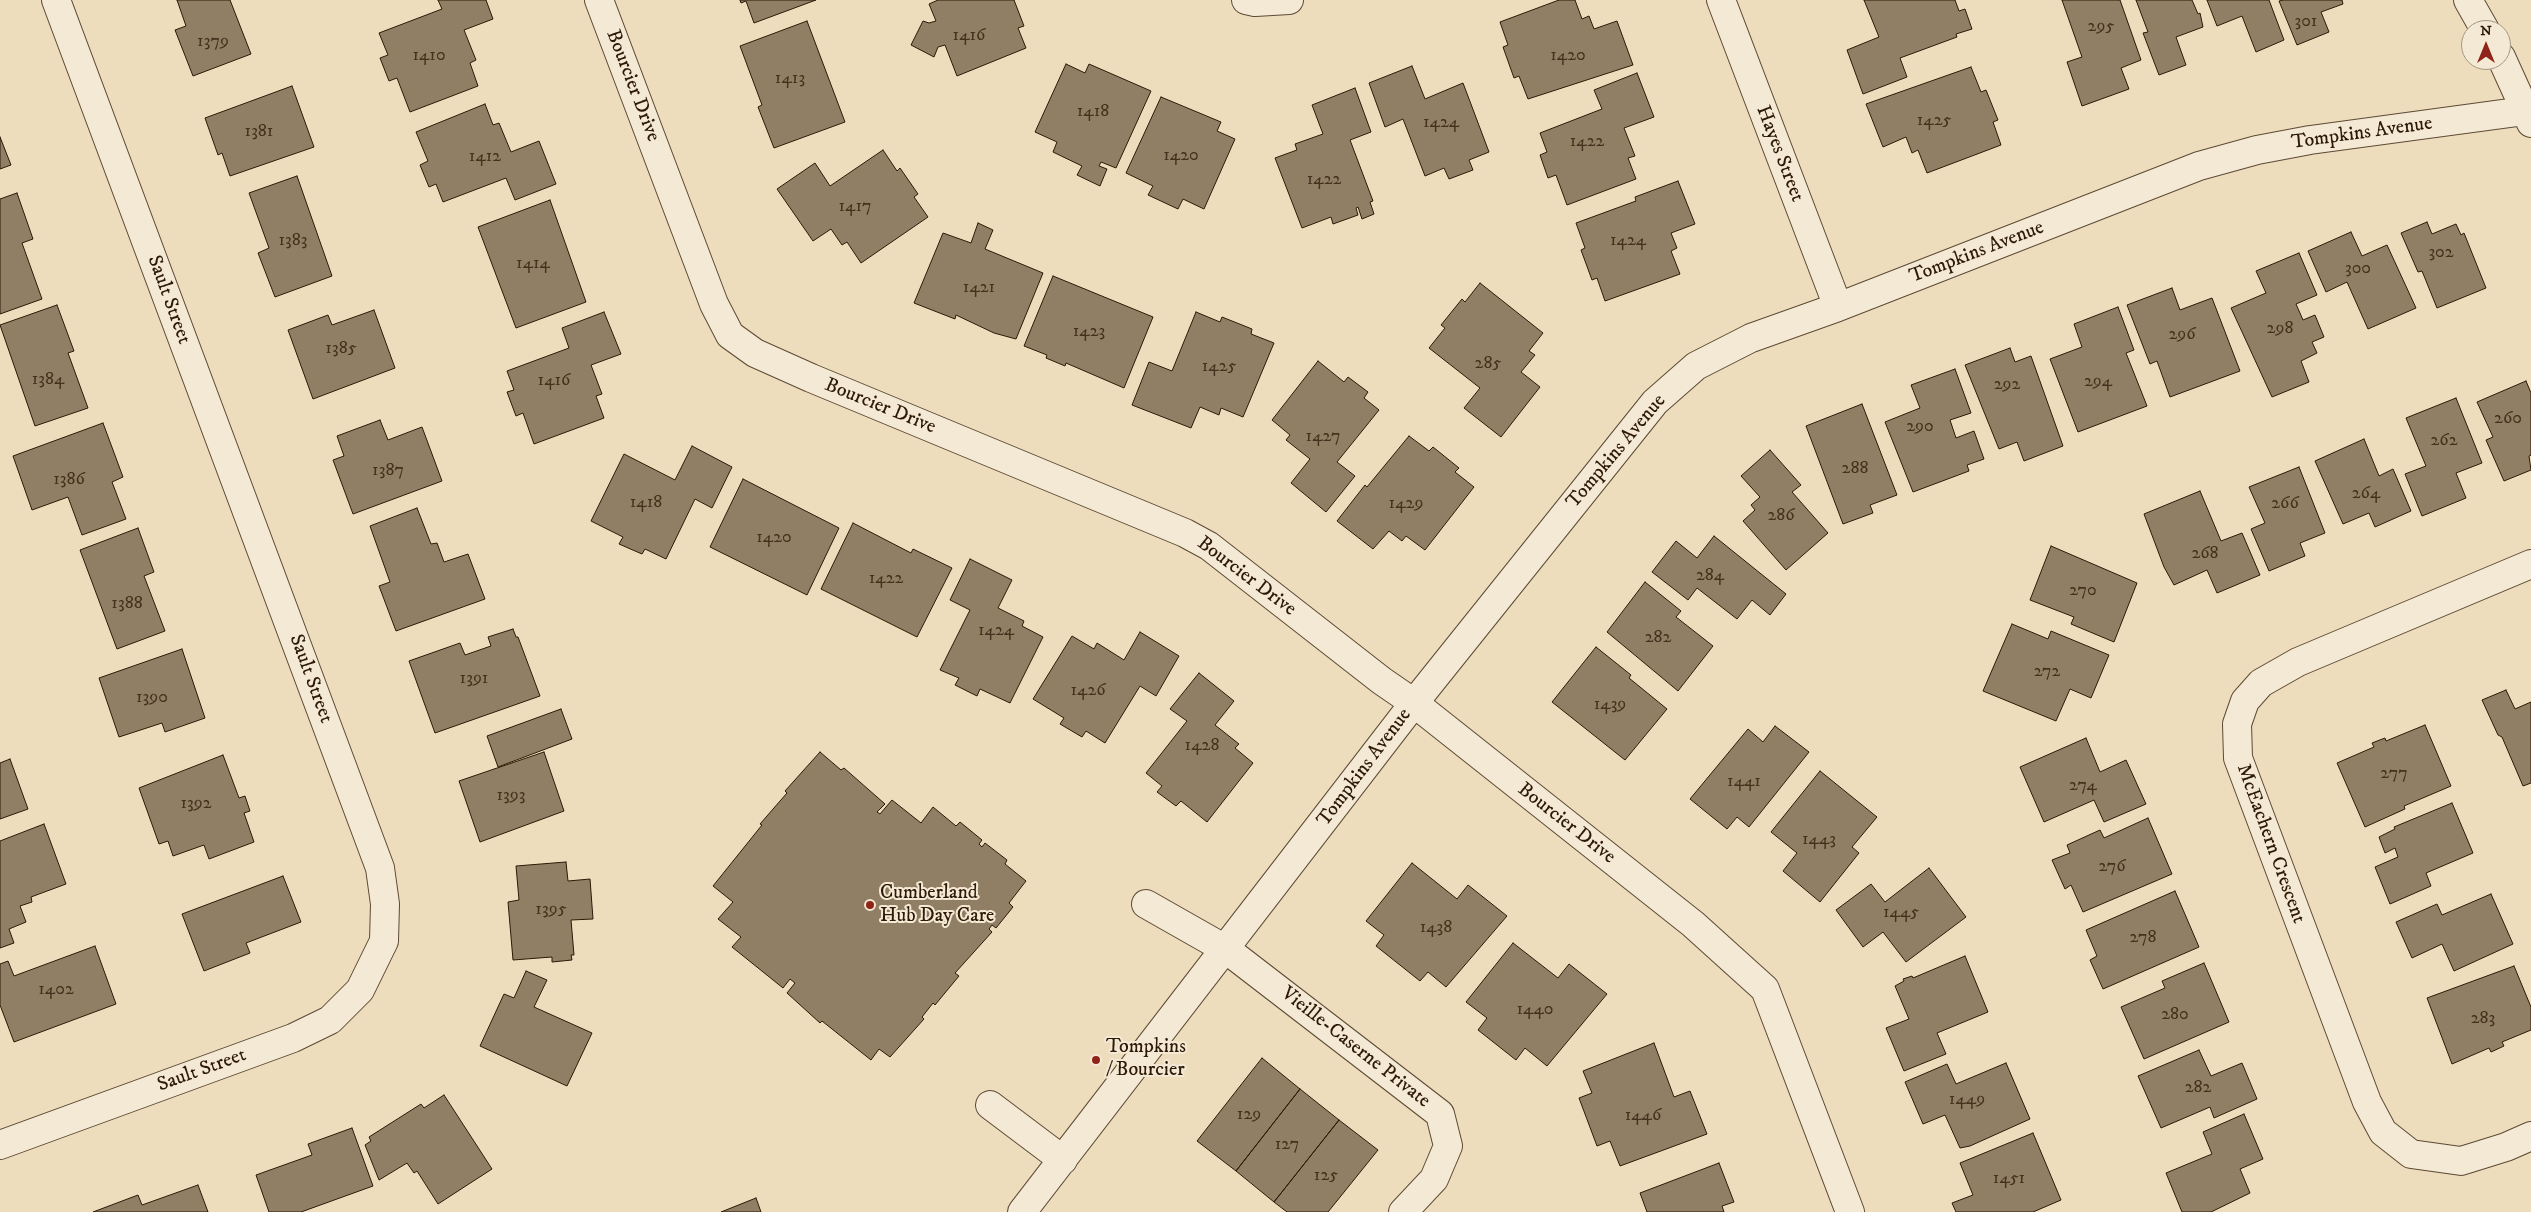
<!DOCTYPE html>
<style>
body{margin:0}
#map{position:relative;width:2531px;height:1212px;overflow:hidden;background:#eeddbd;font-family:"IM FELL DW Pica",serif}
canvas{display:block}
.north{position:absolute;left:2461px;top:20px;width:50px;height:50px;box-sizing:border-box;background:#f4e9d4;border:1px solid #a49682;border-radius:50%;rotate:0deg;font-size:14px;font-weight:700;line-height:20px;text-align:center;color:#2c1906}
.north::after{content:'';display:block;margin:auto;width:18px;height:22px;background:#8f2418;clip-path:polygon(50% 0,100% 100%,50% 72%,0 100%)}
</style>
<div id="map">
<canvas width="2531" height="1212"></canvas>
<div class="north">N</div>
</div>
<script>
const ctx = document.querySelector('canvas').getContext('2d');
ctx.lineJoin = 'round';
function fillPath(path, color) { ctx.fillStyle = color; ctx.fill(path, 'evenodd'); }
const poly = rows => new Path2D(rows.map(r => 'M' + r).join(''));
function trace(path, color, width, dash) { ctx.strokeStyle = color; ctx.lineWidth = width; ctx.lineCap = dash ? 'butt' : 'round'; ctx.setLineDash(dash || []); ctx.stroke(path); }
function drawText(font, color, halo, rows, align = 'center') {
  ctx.font = font + ' "IM FELL DW Pica",serif'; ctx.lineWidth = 4; ctx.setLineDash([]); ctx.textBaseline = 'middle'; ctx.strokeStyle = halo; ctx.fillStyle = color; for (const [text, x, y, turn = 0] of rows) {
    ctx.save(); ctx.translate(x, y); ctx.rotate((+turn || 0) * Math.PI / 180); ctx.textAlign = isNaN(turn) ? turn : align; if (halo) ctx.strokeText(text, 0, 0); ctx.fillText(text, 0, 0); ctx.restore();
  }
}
const building = poly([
 [177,0,230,0,251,54,193,76,175,30,186,26,177,0],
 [438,0,486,0,493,19,464,30,476,60,470,63,478,86,410,112,397,78,389,81,380,58,388,55,379,33,442,9,438,0],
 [740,0,816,0,754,23,746,1,741,3,740,0],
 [938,0,1014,0,1024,26,1018,28,1026,48,957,76,945,45,938,47,934,57,911,45,923,21,929,23,936,21,929,4,938,0],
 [1559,0,1575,0,1582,19,1589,16,1594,29,1617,21,1633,65,1528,99,1519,76,1514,78,1503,47,1508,45,1500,22,1559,0],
 [1864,0,1955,0,1959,11,1965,9,1972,29,1956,34,1957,37,1900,58,1907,77,1863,94,1847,50,1879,37,1864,0],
 [2062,0,2120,0,2141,60,2121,68,2129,89,2082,106,2067,62,2082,57,2062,0],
 [2136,0,2192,0,2198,14,2200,13,2203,27,2176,37,2186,65,2159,75,2143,33,2148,32,2136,0],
 [2207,0,2269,0,2284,40,2256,52,2242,16,2217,26,2207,0],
 [2283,0,2342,0,2343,4,2321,12,2329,32,2297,45,2279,1,2283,0],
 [807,21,845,122,774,148,758,107,762,105,740,46,807,21],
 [1066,64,1085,73,1089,64,1151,91,1116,168,1101,162,1099,166,1107,169,1100,186,1077,175,1082,166,1053,152,1057,142,1035,132,1066,64],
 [1412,66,1425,99,1463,83,1489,152,1469,160,1473,170,1449,179,1444,168,1425,176,1403,119,1385,127,1369,83,1412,66],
 [1971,67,1981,92,1986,90,1998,120,1993,122,2001,145,1927,173,1918,150,1912,153,1906,137,1883,147,1866,104,1971,67],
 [1637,73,1654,117,1624,128,1635,156,1628,158,1636,179,1567,205,1556,175,1548,178,1540,155,1547,152,1540,133,1602,109,1594,90,1637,73],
 [292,86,314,147,230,176,222,153,218,155,205,118,292,86],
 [1355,88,1371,132,1350,140,1373,201,1370,202,1374,214,1362,219,1358,207,1356,208,1358,215,1333,224,1331,217,1302,228,1275,158,1297,150,1295,144,1323,134,1312,105,1355,88],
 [1161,97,1221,122,1217,131,1235,139,1204,209,1183,199,1178,209,1148,195,1153,186,1126,173,1161,97],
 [485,104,493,125,499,123,511,152,539,141,556,184,515,200,506,178,443,202,436,184,429,187,420,165,428,161,416,132,485,104],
 [0,137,11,165,0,169,0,137],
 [883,150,897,171,900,168,918,194,914,197,928,217,861,263,847,242,842,245,831,229,813,241,777,189,815,163,830,186,883,150],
 [297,176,332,276,275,297,258,253,269,248,249,193,297,176],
 [1678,181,1695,224,1671,233,1677,248,1671,251,1680,274,1605,301,1597,278,1592,280,1581,250,1585,248,1576,223,1636,201,1635,197,1678,181],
 [17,193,33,239,22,243,42,299,0,314,0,199,17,193],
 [550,200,586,302,516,328,478,227,550,200],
 [2427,222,2432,234,2456,224,2461,235,2464,233,2486,288,2437,308,2422,271,2418,272,2401,233,2427,222],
 [978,223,993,230,985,249,1043,273,1016,339,994,333,956,315,955,319,914,303,943,233,971,243,978,223],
 [2351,232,2362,256,2387,245,2416,308,2368,329,2347,282,2326,292,2308,251,2351,232],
 [2299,253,2317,295,2296,304,2303,320,2315,315,2324,337,2312,342,2317,353,2301,361,2309,382,2272,397,2231,308,2266,293,2256,271,2299,253],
 [1053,276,1153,317,1124,388,1066,363,1065,366,1046,358,1047,355,1024,346,1053,276],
 [1480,283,1543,333,1529,351,1535,355,1521,372,1540,387,1501,437,1464,408,1480,388,1429,348,1445,328,1441,325,1462,299,1465,302,1480,283],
 [2172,288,2180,310,2212,298,2240,371,2170,397,2157,361,2150,364,2127,305,2172,288],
 [57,305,74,351,68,353,88,408,35,426,0,325,57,305],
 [2118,307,2134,350,2126,353,2147,406,2078,432,2050,359,2082,347,2074,324,2118,307],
 [374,310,395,368,313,399,288,330,328,315,332,325,374,310],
 [604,312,621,354,591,365,602,394,596,396,604,418,534,444,523,413,516,416,507,392,514,390,507,371,569,348,562,328,604,312],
 [1196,312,1220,322,1222,317,1252,329,1251,334,1274,343,1243,417,1221,408,1219,415,1200,407,1191,428,1132,405,1149,362,1172,371,1196,312],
 [2010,348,2015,362,2031,356,2063,446,2024,461,2017,442,1999,449,1965,365,2010,348],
 [1318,361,1344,382,1348,377,1368,392,1364,398,1379,410,1337,462,1355,476,1326,512,1291,483,1310,459,1286,440,1290,435,1272,420,1318,361],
 [1955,369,1971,413,1950,420,1956,438,1974,431,1984,459,1967,465,1969,471,1913,492,1885,422,1920,408,1911,385,1955,369],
 [2526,381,2531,393,2531,455,2529,456,2531,470,2504,481,2486,440,2493,437,2477,402,2526,381],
 [2456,398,2482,463,2456,473,2466,498,2422,516,2405,474,2426,466,2406,418,2456,398],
 [1862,404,1897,495,1870,505,1873,513,1843,524,1806,426,1862,404],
 [380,420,388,440,422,427,442,481,353,514,333,460,344,456,337,436,380,420],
 [103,423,123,477,112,482,126,519,82,535,68,497,32,510,13,456,103,423],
 [1409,436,1429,451,1433,447,1459,468,1455,472,1474,487,1425,550,1406,536,1402,541,1389,531,1373,549,1337,521,1365,485,1367,487,1409,436],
 [2364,439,2379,476,2393,469,2411,511,2375,527,2369,513,2343,524,2315,461,2364,439],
 [692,446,732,467,712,508,695,499,666,559,645,549,642,554,619,544,623,537,591,521,624,454,675,480,692,446],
 [1770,450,1801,485,1792,492,1828,533,1786,570,1743,521,1755,510,1751,505,1760,497,1741,476,1770,450],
 [2299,467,2325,533,2300,543,2305,556,2269,571,2251,529,2265,523,2249,487,2299,467],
 [743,479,839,528,807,595,710,547,743,479],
 [2200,491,2221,541,2242,533,2260,575,2217,593,2207,570,2174,585,2164,567,2144,514,2200,491],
 [417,508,431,544,437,543,444,562,468,554,485,599,396,631,379,586,390,582,370,526,417,508],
 [853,523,911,553,913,549,952,568,917,637,821,589,853,523],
 [138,528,154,572,144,576,165,631,117,649,80,550,138,528],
 [1714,536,1786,594,1770,615,1752,600,1737,619,1697,588,1688,600,1652,572,1676,541,1697,558,1714,536],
 [2051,546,2137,583,2114,642,2071,624,2074,617,2030,600,2051,546],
 [970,559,1012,580,998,608,1024,621,1022,626,1043,637,1010,703,980,689,977,696,955,685,959,678,940,670,970,610,950,600,970,559],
 [1645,582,1681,611,1676,617,1713,646,1678,691,1607,632,1645,582],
 [2012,624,2048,639,2051,631,2109,655,2091,698,2070,689,2056,721,1983,691,2012,624],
 [513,629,516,637,518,637,540,696,435,733,409,661,460,643,465,655,491,646,488,637,513,629],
 [1140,632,1179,656,1156,696,1140,686,1105,743,1086,731,1082,737,1060,724,1064,718,1033,699,1072,636,1094,649,1097,643,1124,660,1140,632],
 [1596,647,1631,675,1629,678,1667,709,1625,760,1552,702,1596,647],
 [182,649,205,718,165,732,162,723,119,737,99,678,182,649],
 [1199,673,1234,701,1215,725,1239,744,1235,748,1253,763,1207,822,1181,801,1176,806,1157,792,1162,786,1146,773,1187,721,1170,709,1199,673],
 [2506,690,2515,709,2531,702,2531,783,2523,786,2502,737,2498,735,2482,700,2506,690],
 [561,709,572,739,498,767,487,736,561,709],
 [2425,725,2451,786,2404,806,2405,809,2365,827,2337,763,2374,747,2372,743,2385,738,2386,741,2425,725],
 [1775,726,1809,752,1749,827,1737,817,1727,829,1690,799,1748,729,1763,742,1775,726],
 [2086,738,2100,772,2126,760,2146,804,2104,822,2094,800,2044,822,2020,767,2086,738],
 [544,752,564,811,480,842,459,781,544,752],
 [820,752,841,770,844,768,885,804,877,812,880,814,892,800,921,823,933,807,956,826,960,822,982,840,979,844,982,847,985,843,1007,860,1005,864,1026,881,1009,903,1013,907,996,928,992,925,989,929,992,932,955,973,959,976,935,1005,933,1003,922,1017,924,1019,890,1057,879,1049,871,1060,822,1021,820,1023,787,993,795,983,790,979,783,988,732,947,741,937,718,919,733,902,713,886,762,825,760,824,787,793,785,791,820,752],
 [223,755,239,798,245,796,250,811,244,813,254,842,209,859,204,845,173,856,168,841,159,844,139,788,223,755],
 [10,759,28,809,0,819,0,763,10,759],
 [1820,771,1877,817,1852,847,1859,853,1820,902,1783,871,1797,853,1771,832,1820,771],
 [2452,803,2473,853,2426,873,2431,886,2390,904,2375,867,2398,857,2395,848,2385,853,2379,837,2395,829,2394,827,2452,803],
 [2148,818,2172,874,2083,912,2071,885,2065,889,2052,860,2070,853,2067,845,2100,830,2104,838,2148,818],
 [44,824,66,884,31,897,32,902,20,906,26,922,9,929,14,943,0,948,0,841,44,824],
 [566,862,568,881,590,879,593,919,571,920,574,955,571,955,572,960,552,962,552,957,513,960,508,902,519,900,516,866,566,862],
 [1412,863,1457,899,1468,885,1507,916,1446,987,1428,972,1420,981,1376,946,1384,935,1366,921,1412,863],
 [1929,868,1966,917,1906,962,1883,932,1863,947,1836,910,1871,884,1885,902,1929,868],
 [283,876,301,922,246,943,250,953,204,971,182,914,283,876],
 [2175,891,2199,947,2103,989,2090,960,2097,956,2086,930,2175,891],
 [2491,894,2513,944,2454,971,2442,944,2412,958,2396,922,2437,904,2442,915,2491,894],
 [1513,943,1558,978,1569,964,1607,994,1547,1066,1525,1048,1516,1060,1478,1030,1487,1018,1466,1002,1513,943],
 [95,946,116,1004,14,1042,0,1005,0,964,8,961,14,976,95,946],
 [1965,956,1988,1012,1937,1033,1946,1054,1904,1071,1886,1028,1909,1019,1895,986,1904,981,1903,979,1912,976,1913,978,1965,956],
 [2204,963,2229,1022,2144,1059,2121,1007,2165,988,2162,981,2204,963],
 [2514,966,2531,1007,2531,1030,2502,1042,2504,1046,2491,1052,2489,1048,2452,1064,2427,998,2514,966],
 [526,971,547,980,534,1007,592,1033,567,1086,480,1046,504,994,514,998,526,971],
 [1654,1043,1674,1097,1690,1091,1707,1134,1620,1166,1610,1141,1597,1146,1579,1098,1592,1093,1583,1071,1654,1043],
 [2199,1050,2211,1076,2242,1063,2257,1099,2214,1118,2210,1107,2161,1128,2138,1076,2199,1050],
 [1262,1058,1300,1089,1236,1171,1197,1141,1262,1058],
 [2006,1063,2030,1119,1970,1146,1960,1148,1945,1115,1923,1124,1905,1082,1947,1064,1956,1084,2006,1063],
 [1300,1089,1339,1120,1274,1202,1236,1171,1300,1089],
 [444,1095,492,1169,438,1204,417,1171,414,1173,407,1163,379,1180,365,1145,371,1141,369,1137,421,1104,424,1108,444,1095],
 [2244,1114,2263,1159,2240,1169,2250,1193,2211,1212,2182,1212,2166,1173,2212,1154,2203,1132,2244,1114],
 [1339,1120,1378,1150,1328,1212,1287,1212,1274,1202,1339,1120],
 [352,1128,373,1186,301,1212,269,1212,256,1175,312,1155,308,1144,352,1128],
 [2033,1133,2061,1200,2033,1212,1956,1212,1952,1203,1973,1195,1960,1163,2033,1133],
 [1719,1163,1734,1202,1722,1206,1724,1212,1647,1212,1640,1193,1719,1163],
 [198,1185,208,1212,93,1212,138,1195,142,1205,198,1185],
 [756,1198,761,1212,721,1212,756,1198]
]);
const minor = poly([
 [599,0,714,304,730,335,755,353,811,378,1185,533,1209,546,1382,681,1414,703,1693,924,1765,989,1850,1212],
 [1246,0,1255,2,1289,0],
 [1721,0,1838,307],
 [2468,0,2485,30],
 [2501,57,2531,123],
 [2531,564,2298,662,2261,683,2245,701,2237,724,2238,758,2367,1102,2383,1132,2411,1154,2461,1161,2506,1147,2531,1136],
 [1146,904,1227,950,1440,1114,1448,1146,1434,1179,1403,1212],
 [990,1105,1063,1160],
 [0,1145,293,1038,330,1020,360,990,384,941,385,904,380,868,56,0],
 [1022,1212,1414,703,1655,402,1696,366,1751,338,1838,307,2199,166,2257,150,2310,140,2531,110]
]);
const markers = [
 [870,905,5,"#8f2418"],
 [1096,1060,5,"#8f2418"]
];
const numberNames = [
 ["301",2306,22],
 ["295",2101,27],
 ["1416",969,36],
 ["1379",213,42],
 ["1410",429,56],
 ["1420",1568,56],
 ["1413",790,79],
 ["1418",1093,112],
 ["1425",1934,121],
 ["1424",1441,123],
 ["1381",259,132],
 ["1422",1587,142],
 ["1420",1181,156],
 ["1412",485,157],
 ["1422",1324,180],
 ["1417",855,207],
 ["1383",293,241],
 ["1424",1628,241],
 ["302",2441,253],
 ["1414",533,264],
 ["300",2358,269],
 ["1421",979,288],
 ["298",2280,329],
 ["1423",1089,332],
 ["296",2182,335],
 ["1385",341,349],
 ["285",1488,364],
 ["1425",1219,367],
 ["1384",48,380],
 ["1416",554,381],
 ["294",2098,382],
 ["292",2007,385],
 ["260",2508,419],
 ["290",1920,427],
 ["1427",1323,437],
 ["262",2444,441],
 ["288",1855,469],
 ["1387",388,471],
 ["1386",69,480],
 ["264",2366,494],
 ["1418",646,503],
 ["1429",1406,504],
 ["266",2285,504],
 ["286",1781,516],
 ["1420",774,538],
 ["268",2205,554],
 ["284",1710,576],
 ["1422",886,579],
 ["270",2083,591],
 ["1388",127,604],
 ["1424",996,631],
 ["282",1658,638],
 ["272",2047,672],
 ["1391",474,679],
 ["1426",1088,691],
 ["1390",152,698],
 ["1439",1610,705],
 ["1428",1202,746],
 ["277",2394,774],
 ["1441",1744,782],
 ["274",2083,786],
 ["1393",511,796],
 ["1392",196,804],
 ["1443",1819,840],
 ["276",2112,867],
 ["1395",551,910],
 ["1445",1901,913],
 ["1438",1436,928],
 ["278",2143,938],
 ["1402",56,990],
 ["1440",1535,1010],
 ["280",2175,1015],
 ["283",2483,1019],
 ["282",2198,1088],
 ["1449",1967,1100],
 ["129",1249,1115],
 ["1446",1643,1116],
 ["127",1287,1145],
 ["125",1326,1176],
 ["1451",2009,1179]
];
const streetNames = [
 ["Bourcier Drive",632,86,69],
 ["Tompkins Avenue",2362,134,-8],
 ["Hayes Street",1779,154,69],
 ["Tompkins Avenue",1977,253,-21],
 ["Sault Street",168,300,70],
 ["Bourcier Drive",880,407,22],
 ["Tompkins Avenue",1617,452,-50],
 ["Bourcier Drive",1246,577,37],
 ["Sault Street",310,679,70],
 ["Tompkins Avenue",1365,768,-53],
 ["Bourcier Drive",1566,824,38],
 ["McEachern Crescent",2270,844,70],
 ["Vieille-Caserne Private",1355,1048,38],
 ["Sault Street",202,1071,-20]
];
const poiNames = [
 ["Cumberland",880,894],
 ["Hub Day Care",880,917],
 ["Tompkins",1106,1048],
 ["/ Bourcier",1106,1071]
];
fillPath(building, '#917f65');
trace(building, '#2c1906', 1);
trace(minor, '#5c4a34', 30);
trace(minor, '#f4e9d4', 28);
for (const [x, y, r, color] of markers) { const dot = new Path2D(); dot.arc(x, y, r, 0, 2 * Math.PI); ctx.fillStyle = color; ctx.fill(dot); trace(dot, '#f4e9d4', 2); }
drawText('18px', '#45321e', null, numberNames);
drawText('20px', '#2c1906', '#f4e9d4', streetNames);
drawText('20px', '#2c1906', '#f4e9d4', poiNames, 'left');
</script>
